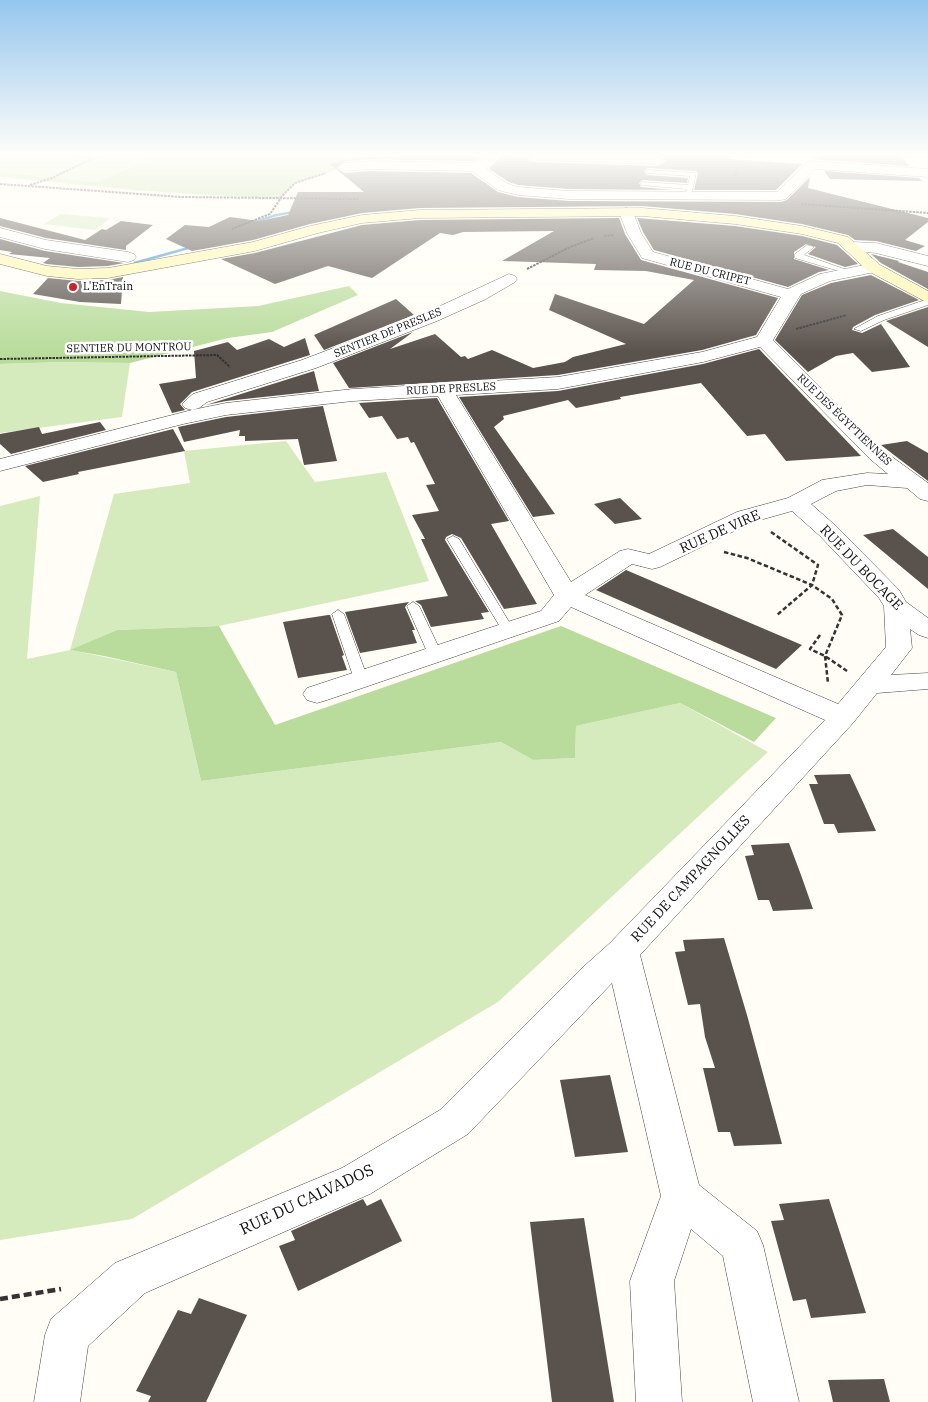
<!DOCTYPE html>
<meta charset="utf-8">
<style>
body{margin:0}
canvas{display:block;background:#fffdf5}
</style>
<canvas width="928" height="1402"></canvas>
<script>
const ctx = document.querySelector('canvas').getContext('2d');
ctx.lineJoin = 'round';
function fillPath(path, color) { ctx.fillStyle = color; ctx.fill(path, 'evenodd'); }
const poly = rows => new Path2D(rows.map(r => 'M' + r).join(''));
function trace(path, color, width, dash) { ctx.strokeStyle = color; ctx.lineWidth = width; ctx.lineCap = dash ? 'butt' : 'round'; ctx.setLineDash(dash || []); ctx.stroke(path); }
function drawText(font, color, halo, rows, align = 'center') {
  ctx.font = font + ' "IBM Plex Serif",serif'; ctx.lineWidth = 5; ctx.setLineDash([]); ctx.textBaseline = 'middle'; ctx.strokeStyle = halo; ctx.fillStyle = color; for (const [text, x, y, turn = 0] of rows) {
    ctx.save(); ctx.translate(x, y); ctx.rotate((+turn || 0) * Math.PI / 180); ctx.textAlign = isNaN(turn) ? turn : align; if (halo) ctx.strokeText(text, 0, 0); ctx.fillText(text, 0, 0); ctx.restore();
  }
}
const green = poly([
 [0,156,114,156,150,159,97,182,0,172],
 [61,214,110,218,95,230,44,224],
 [61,362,130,363,122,417,0,433,0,364],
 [286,441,315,482,386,472,429,581,219,626,117,630,71,650,176,672,201,781,501,742,533,760,575,758,576,726,680,703,768,752,498,1002,132,1219,0,1240,0,506,40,496,27,659,70,650,114,494,190,483,184,451]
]);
const forest = poly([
 [114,156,355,156,345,160,345,167,295,183,280,199,144,191,0,177,0,172,96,182,149,160],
 [349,286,358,295,272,332,228,338,130,363,61,362,0,364,0,291,61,303,149,312,258,306],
 [219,626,275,725,561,626,776,718,754,742,680,703,576,726,575,758,533,760,501,742,201,781,176,672,104,656,70,650,117,630]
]);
const stream = poly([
 [299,210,301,210,301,212,278,216,247,225,245,224,275,214,299,210],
 [198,244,200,244,200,246,136,264,133,262,198,244]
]);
const building = poly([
 [397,156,482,156,475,161,371,159,345,161,336,168,345,173,371,171,471,173,498,192,518,197,569,201,781,202,787,200,810,177,808,188,928,218,928,222,905,240,925,246,916,251,876,241,855,240,848,235,802,224,735,214,642,206,420,208,362,213,310,224,253,240,192,251,166,239,185,225,209,227,230,217,259,221,288,215,298,192,364,192,330,164,353,157],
 [501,156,527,157,530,161,535,162,658,166,666,161,661,156,732,156,730,159,802,164,776,190,694,190,698,173,696,171,648,168,644,171,646,175,688,178,687,183,643,180,639,183,641,187,673,190,569,189,518,185,509,182,489,169],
 [811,156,901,156,909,166,814,159],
 [824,171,919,178,922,181,830,179],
 [0,218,85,240,102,229,106,230,121,221,153,225,126,246,126,250,46,238,0,226],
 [619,218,625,234,641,260,778,298,756,335,702,350,558,375,349,388,333,363,413,332,390,349,435,334,461,357,465,356,468,359,492,350,533,368,565,362,573,357,626,344,549,310,555,294,644,324,694,280,646,271,594,270,596,264,502,261,554,231,463,232,453,235,440,233,372,278,328,266,275,284,221,259,255,253,362,225,420,220],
 [637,218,735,226,802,236,837,245,858,264,845,267,808,254,816,247,806,244,794,252,794,259,829,270,819,272,788,287,654,250,643,232],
 [0,239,45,251,124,263,108,266,78,267,47,264,43,263,50,258,9,254,12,252,0,250],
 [871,254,899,261,898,262,928,272,928,289,881,263],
 [871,275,919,300,875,315,853,327,852,330,862,333,881,324,910,367,872,372,853,353,836,356,808,372,775,340,802,295,831,283],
 [123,277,121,304,80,302,33,294,48,278,78,281,108,280],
 [396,299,414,315,324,350,314,335],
 [928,307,928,347,886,321],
 [305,338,310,355,192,392,180,404,185,410,172,413,159,384,196,378,194,351,228,342,237,350,269,339,284,347],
 [759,349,861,456,786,461,765,434,747,436,701,383,620,397,621,399,576,408,568,400,503,416,504,419,494,427,555,514,533,517,459,397,558,391,703,364],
 [314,371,319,391,226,401,206,405],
 [437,398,509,521,491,524,537,604,504,609,461,538,452,534,446,537,445,540,489,612,481,613,484,619,431,627,421,605,415,601,448,596,421,539,425,539,412,515,439,511,426,485,435,484,414,442,411,443,408,437,397,439,382,416,369,418,359,403],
 [323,406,337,461,304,465,298,439,245,441,245,436,239,436,240,430,184,442,178,427,226,417],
 [100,422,106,430,11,454,0,444,0,434,39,427,42,434],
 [173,429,185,451,78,472,79,474,43,482,25,466],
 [907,441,928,453,928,481,881,445],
 [620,498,642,519,615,524,594,504],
 [893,529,928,557,928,589,863,535],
 [626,570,802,645,776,669,596,590],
 [409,602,405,607,415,630,412,630,417,643,360,653,345,612],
 [328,615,330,615,344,655,342,656,347,670,298,678,283,622],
 [850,774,863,802,876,831,838,833,834,824,824,824,809,784,818,784,814,775],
 [789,843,801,875,813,909,773,911,769,900,758,900,745,856,754,855,751,845],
 [724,938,747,1015,782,1144,734,1146,730,1132,718,1132,703,1068,715,1068,705,1037,700,1004,688,1005,675,952,685,951,683,940],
 [610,1075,628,1152,575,1157,560,1080],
 [363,1199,367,1206,381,1199,402,1241,298,1291,279,1246,295,1240,291,1231],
 [829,1199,866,1313,811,1318,806,1299,793,1301,771,1221,784,1220,779,1204],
 [584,1218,614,1402,552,1402,530,1222],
 [199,1298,247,1315,206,1402,148,1402,151,1396,136,1391,178,1310,191,1314],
 [884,1379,890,1402,833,1402,828,1380]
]);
const pathFar2 = poly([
 [72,156,93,158,101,156],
 [734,177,738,168],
 [0,184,181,197,358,199],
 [30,185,52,178,93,158],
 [801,204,928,213],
 [232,229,270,214,283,195,295,183,326,173],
 [604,236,613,235],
 [527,269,570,247,594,238],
 [796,329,847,315],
 [0,359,217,355,230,367]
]);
const pathFar1 = poly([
 [771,532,818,565,812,585,777,615],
 [724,552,747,558,812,585,832,599,842,615,825,656,828,683],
 [820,635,810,649,825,656,847,671]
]);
const path = poly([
 [0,1299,61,1289]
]);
const lane = poly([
 [648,170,696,173,691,196,688,198,685,196,687,189,641,185,641,183,643,182,688,185,690,176,646,173,646,171,648,170],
 [807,245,814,247,804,255,853,272,849,274,795,258,795,254,807,245],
 [928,299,928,305,884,320,861,331,854,329,878,316,928,299],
 [453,536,459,539,514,630,513,633,508,634,502,630,447,539,453,536],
 [413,602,419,606,442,654,440,657,435,658,428,654,407,606,413,602],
 [338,610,344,614,368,679,366,682,356,682,354,679,332,614,338,610]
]);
const street = poly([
 [485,156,499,156,486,169,508,184,518,187,569,191,777,192,807,162,812,161,928,169,928,177,815,169,786,199,781,200,569,199,518,195,498,190,472,171,371,169,345,171,338,167,345,163,371,161,476,163,485,156],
 [529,156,658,156,664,160,658,164,535,160,530,159,529,156],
 [626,208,631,209,633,212,641,233,653,252,788,289,820,274,874,263,880,265,882,268,880,271,830,281,801,294,773,340,884,451,928,483,928,501,920,499,907,488,867,485,836,491,811,504,836,526,899,590,906,602,928,618,928,638,919,635,910,629,912,648,891,675,928,673,928,689,877,693,853,723,640,955,699,1185,757,1231,763,1245,799,1402,753,1402,723,1256,691,1229,674,1281,682,1402,636,1402,630,1281,661,1196,612,983,468,1134,370,1194,145,1293,88,1346,80,1402,34,1402,45,1335,51,1319,115,1263,342,1168,440,1110,581,969,610,943,825,720,571,607,559,621,327,700,317,703,307,700,303,694,307,688,541,611,554,595,438,396,353,401,226,415,183,424,0,471,0,459,192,410,185,408,182,404,193,394,302,360,425,313,509,274,515,276,517,279,515,282,486,299,437,321,316,368,207,402,199,408,192,410,226,403,353,389,558,377,702,352,757,337,781,297,642,258,627,233,619,212,621,209,626,208],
 [760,347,870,459,888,474,867,473,822,480,788,498,737,512,649,554,628,549,620,551,571,582,456,395,558,389,703,362,760,347],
 [792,511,820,536,879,598,884,606,886,647,838,704,585,595,632,564,652,569,660,567,753,522,792,511],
 [0,228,46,240,128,252,134,254,136,257,134,260,128,262,45,249,0,237,0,228],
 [851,242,876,243,928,256,928,266,876,253,846,250,843,247,846,244,851,242]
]);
const secondary = poly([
 [642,208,735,216,802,226,848,237,880,265,928,291,928,303,868,271,838,243,802,234,735,224,642,216,420,218,362,223,318,233,255,251,108,278,78,279,47,276,0,264,0,254,47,266,78,269,108,268,253,242,310,226,362,215,420,210,642,208]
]);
const markers = [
 [73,287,5,"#c4262e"]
];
const farStreetnames = [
 ["RUE DU CRIPET",710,272,14],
 ["SENTIER DE PRESLES",388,333,-22],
 ["SENTIER DU MONTROU",129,348,-1],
 ["RUE DE PRESLES",451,389,-3],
 ["RUE DES ÉGYPTIENNES",844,420,44]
];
const farPoinames = [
 ["L'EnTrain",83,287]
];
const streetNames = [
 ["RUE DE VIRE",720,532,-24],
 ["RUE DU BOCAGE",861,568,46],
 ["RUE DE CAMPAGNOLLES",691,879,-47]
];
const nearStreetnames = [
 ["RUE DU CALVADOS",307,1200,-25]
];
fillPath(green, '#d5ebbd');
fillPath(forest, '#b9dc9c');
fillPath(stream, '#3f96cf');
fillPath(building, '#5a524d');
trace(lane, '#444', 1);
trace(street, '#444', 1);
trace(secondary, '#333', 1);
trace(pathFar2, '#333', 2, [2.5, 1]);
trace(pathFar1, '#333', 2.5, [4.5, 2.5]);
trace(path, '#333', 4.5, [8, 4]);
fillPath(lane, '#fff');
fillPath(street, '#fff');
fillPath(secondary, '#fff6b0');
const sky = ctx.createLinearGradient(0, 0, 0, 352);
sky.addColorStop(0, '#95c6ee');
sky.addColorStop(0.44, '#fffefa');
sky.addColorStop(1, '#fffefa00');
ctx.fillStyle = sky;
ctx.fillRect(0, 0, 928, 352);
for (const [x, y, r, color] of markers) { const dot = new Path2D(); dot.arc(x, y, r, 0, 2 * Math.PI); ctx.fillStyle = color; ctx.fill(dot); trace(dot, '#fff', 2); }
drawText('11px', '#111', '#fff', farStreetnames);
drawText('11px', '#111', '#fff', farPoinames, 'left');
drawText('14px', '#111', '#fff', streetNames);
drawText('16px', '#111', '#fff', nearStreetnames);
</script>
